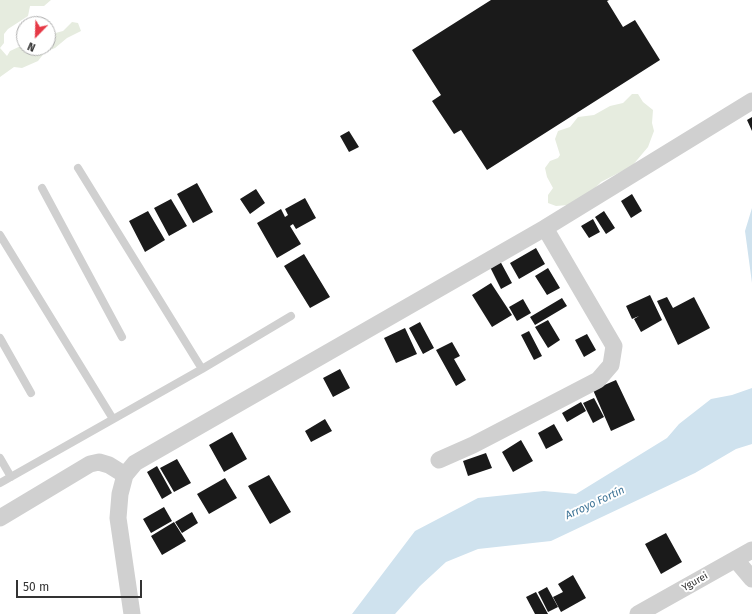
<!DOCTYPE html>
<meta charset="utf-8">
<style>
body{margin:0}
#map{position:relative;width:752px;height:614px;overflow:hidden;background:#fff;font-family:"Fira Sans",sans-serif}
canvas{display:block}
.north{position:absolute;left:16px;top:16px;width:40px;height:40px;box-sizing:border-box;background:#fff;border:1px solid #adadad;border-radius:50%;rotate:203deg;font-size:11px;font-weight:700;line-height:16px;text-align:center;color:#333}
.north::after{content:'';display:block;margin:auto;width:14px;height:18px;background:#e63946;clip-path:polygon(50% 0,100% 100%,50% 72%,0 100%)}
.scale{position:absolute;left:16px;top:580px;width:126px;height:18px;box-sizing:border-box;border:2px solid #333;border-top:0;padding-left:5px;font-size:12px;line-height:14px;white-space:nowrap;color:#333;-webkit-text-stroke:3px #fff;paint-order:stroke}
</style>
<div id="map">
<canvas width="752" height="614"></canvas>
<div class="north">N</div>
<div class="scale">50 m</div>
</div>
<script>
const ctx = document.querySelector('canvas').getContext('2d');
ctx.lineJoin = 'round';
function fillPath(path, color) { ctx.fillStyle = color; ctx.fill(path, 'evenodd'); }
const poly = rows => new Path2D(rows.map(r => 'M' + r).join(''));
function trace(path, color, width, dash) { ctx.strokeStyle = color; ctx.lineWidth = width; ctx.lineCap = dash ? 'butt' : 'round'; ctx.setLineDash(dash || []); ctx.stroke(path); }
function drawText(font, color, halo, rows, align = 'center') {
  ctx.font = font + ' "Fira Sans",sans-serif'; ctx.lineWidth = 4; ctx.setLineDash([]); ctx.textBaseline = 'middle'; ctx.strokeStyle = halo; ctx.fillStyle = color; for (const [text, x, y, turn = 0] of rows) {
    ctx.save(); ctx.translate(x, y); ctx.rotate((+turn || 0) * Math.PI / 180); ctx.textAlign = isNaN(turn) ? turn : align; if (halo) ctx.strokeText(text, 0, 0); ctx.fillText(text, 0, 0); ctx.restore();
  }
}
const green = poly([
 [0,0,51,0,44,6,30,6,28,16,8,29,4,34,4,43,0,48,7,56,10,51,23,45,24,48,48,48,48,35,63,31,72,22,78,23,81,31,67,38,55,48,45,52,38,61,22,68,14,67,0,77],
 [632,94,638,94,643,102,653,110,652,123,654,131,648,147,632,166,601,182,592,191,568,205,556,206,548,203,548,195,553,188,547,177,545,168,550,161,558,158,560,155,555,139,558,131,570,127,578,117,594,115,610,106,623,103]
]);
const water = poly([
 [752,208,752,283,745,231],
 [752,388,752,444,736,449,695,473,551,541,478,549,446,562,420,586,395,614,352,614,415,531,478,498,544,491,576,494,667,438,679,424,711,399,732,395]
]);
const building = poly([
 [491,0,609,0,607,1,623,27,635,20,660,60,487,170,461,130,454,134,432,101,441,95,412,50],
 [752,117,752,131,747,120],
 [349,131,359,147,349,152,340,136],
 [197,183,213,212,193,223,177,194],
 [256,189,265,203,250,214,240,199],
 [632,194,642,211,631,218,621,201],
 [305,198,316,218,296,229,293,224,290,226,301,244,277,258,257,223,281,209,285,217,288,215,285,209],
 [171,199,187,226,169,236,154,208],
 [148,211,165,240,145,252,129,221],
 [604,211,615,228,606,234,595,217],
 [593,219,600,232,589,238,581,226],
 [536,248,545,264,519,279,510,263],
 [304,254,330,297,310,308,284,266],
 [499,259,512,283,501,289,489,265],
 [548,268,560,288,547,295,535,276],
 [491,283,512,315,492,327,472,295],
 [650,295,662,320,641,332,634,319,639,316,632,319,626,306],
 [667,297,673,308,694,297,710,328,678,345,657,301],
 [562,298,567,306,535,325,530,317],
 [523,299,531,313,517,321,509,307],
 [548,320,560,340,548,348,535,327],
 [420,322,434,348,423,354,409,328],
 [405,328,417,354,396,363,384,338],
 [529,331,542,356,534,360,521,335],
 [587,334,596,350,584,357,575,340],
 [452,342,460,356,454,359,466,380,456,386,436,350],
 [340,369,350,388,333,397,323,378],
 [616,380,635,420,611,431,593,390],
 [594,398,604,417,593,423,583,403],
 [581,402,586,411,567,422,562,413],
 [325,419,332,431,311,442,305,431],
 [554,424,563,440,546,449,538,433],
 [232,432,247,459,224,472,209,445],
 [521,440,533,461,513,472,502,452],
 [486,453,492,468,468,476,463,461],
 [177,459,191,483,174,492,160,468],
 [157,466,172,493,162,499,147,472],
 [269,475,291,512,270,524,248,486],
 [225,478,237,498,209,514,197,494],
 [164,507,172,521,151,533,143,519],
 [192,512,198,523,182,533,175,522],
 [174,522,186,541,162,555,151,536],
 [666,533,682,562,661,574,645,544],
 [573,575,586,598,561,612,553,597,563,592,558,584],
 [547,587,558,607,548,612,538,592],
 [536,592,548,614,535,614,526,597]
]);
const lane = poly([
 [78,168,202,369],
 [42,188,122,337],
 [0,235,113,419],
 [0,338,31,393],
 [0,458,11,477],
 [0,483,202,369,291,316]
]);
const street = poly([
 [439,460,473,445,598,380,611,365,614,346,545,228],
 [125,475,120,494,118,518,132,614],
 [0,518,90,464,99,462,109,465,125,475,135,463,545,228,752,101],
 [736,560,752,579],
 [638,614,752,550]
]);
const streetNames = [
 ["Ygurei",695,582,-29]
];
const waterNames = [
 ["Arroyo Fortín",595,503,-25]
];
fillPath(green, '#e6ecdf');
fillPath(water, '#cfe2ee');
fillPath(building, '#1a1a1a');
trace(lane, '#d0d0d0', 8);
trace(street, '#d0d0d0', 17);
drawText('10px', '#333', '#fff', streetNames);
drawText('italic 11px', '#3f7597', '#fff', waterNames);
</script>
